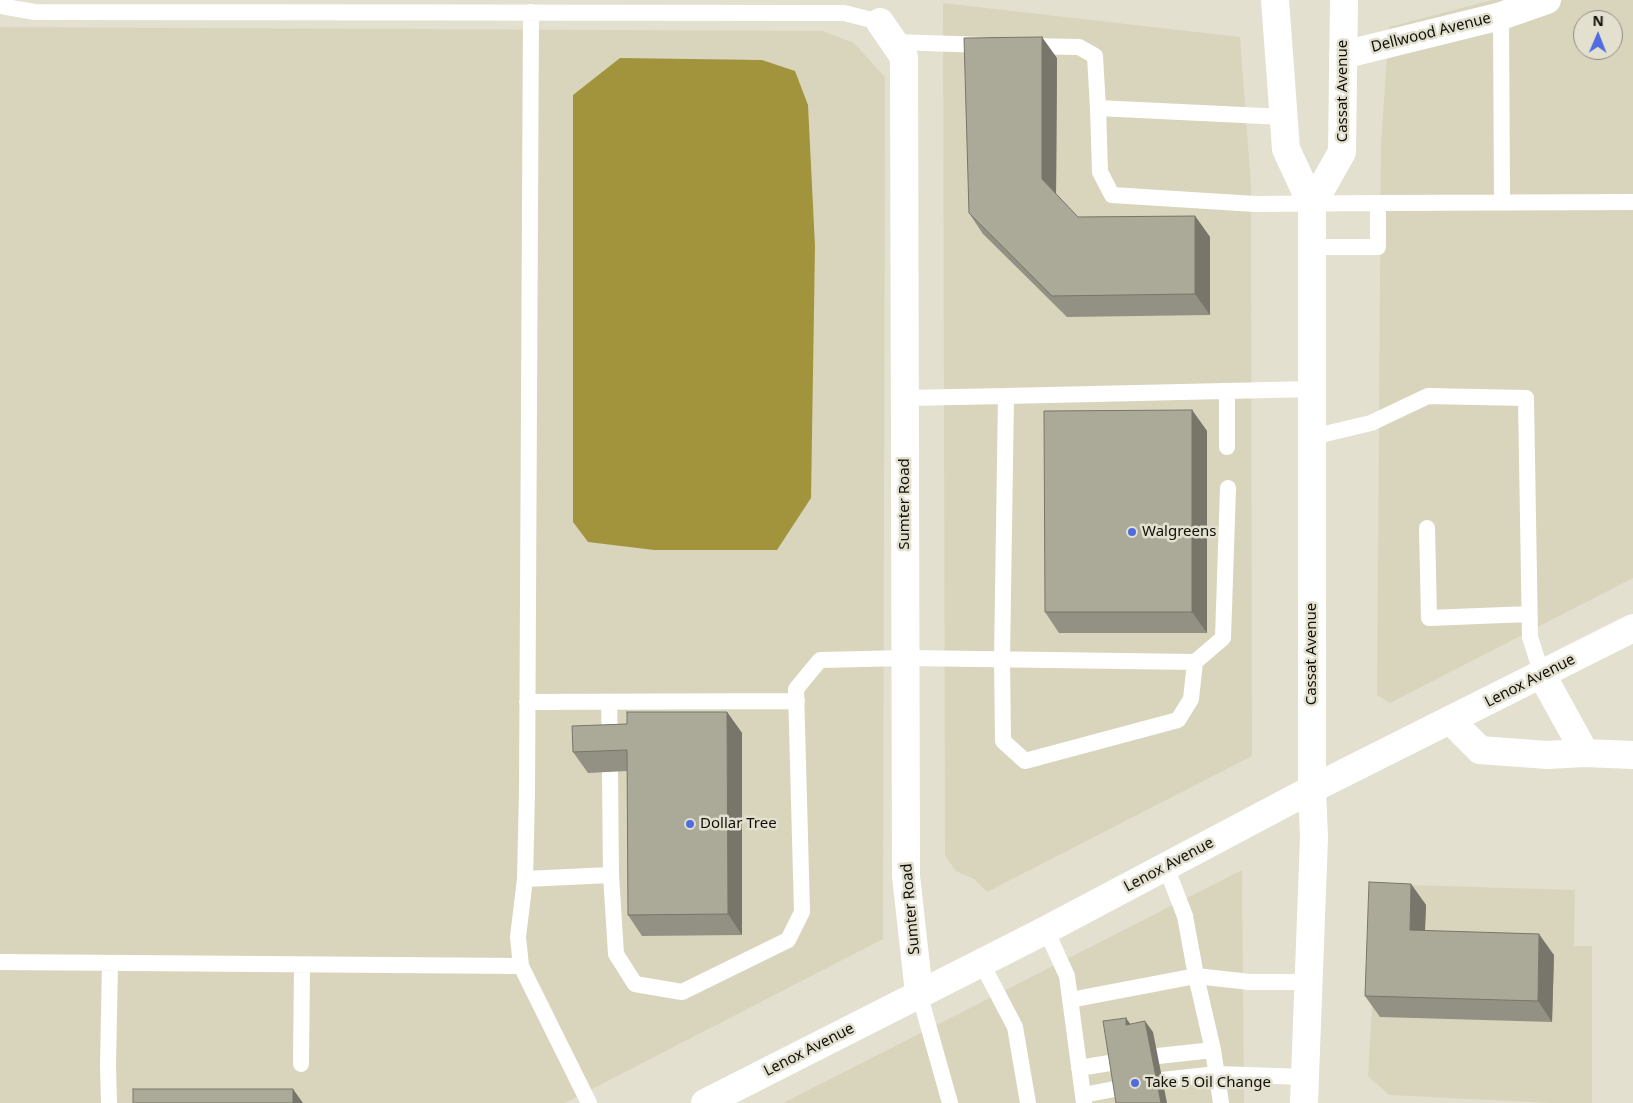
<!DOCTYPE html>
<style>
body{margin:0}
#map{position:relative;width:1633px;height:1103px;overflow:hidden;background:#e3e0cf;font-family:"Noto Sans",sans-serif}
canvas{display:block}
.north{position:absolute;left:1573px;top:10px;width:50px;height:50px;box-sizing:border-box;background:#e3e0cf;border:1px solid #8f8c80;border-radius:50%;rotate:1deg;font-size:14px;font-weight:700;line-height:20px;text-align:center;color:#100f09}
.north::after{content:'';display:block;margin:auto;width:18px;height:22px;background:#4f6ce1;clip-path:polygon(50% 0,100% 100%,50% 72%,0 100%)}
</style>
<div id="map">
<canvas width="1633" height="1103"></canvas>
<div class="north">N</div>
</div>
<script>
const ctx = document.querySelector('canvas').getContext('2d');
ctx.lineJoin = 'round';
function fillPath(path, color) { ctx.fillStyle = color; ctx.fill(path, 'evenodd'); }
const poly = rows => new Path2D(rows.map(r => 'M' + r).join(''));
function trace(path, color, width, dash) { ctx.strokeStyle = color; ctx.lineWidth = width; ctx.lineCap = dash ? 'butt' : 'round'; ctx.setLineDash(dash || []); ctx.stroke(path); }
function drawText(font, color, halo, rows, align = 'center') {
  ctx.font = font + ' "Noto Sans",sans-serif'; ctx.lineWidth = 5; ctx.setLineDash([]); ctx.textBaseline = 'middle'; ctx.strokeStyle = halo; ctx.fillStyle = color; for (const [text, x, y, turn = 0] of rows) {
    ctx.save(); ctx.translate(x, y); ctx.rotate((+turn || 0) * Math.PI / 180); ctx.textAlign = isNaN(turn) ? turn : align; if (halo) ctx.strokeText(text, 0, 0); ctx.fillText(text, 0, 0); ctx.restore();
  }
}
const built = poly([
 [1492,0,1633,0,1633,578,1390,703,1377,695,1381,142,1389,27],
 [1583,20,1613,20,1613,50,1583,50],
 [943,3,1240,37,1251,186,1252,756,987,892,974,879,956,871,945,856],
 [0,27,823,31,854,43,885,77,883,939,565,1103,0,1103],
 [1242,870,1244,1103,783,1103],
 [1379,884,1575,890,1574,946,1592,946,1592,1103,1551,1103,1389,1095,1368,1076]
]);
const water = poly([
 [620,58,762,60,795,71,808,105,815,246,811,498,777,550,654,550,588,542,573,522,573,95]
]);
const service = poly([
 [0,6,35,12,844,13,880,22],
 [531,12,527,793,525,879,518,937,521,966,589,1103],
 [1501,16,1502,202],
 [894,42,985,45],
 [1027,46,1079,47,1095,56,1098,108,1284,117],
 [1098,108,1100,172,1112,195,1255,204,1378,203,1378,247,1312,247],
 [1378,203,1633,202],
 [905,398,1006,396],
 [1312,437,1371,423,1428,396,1526,398,1530,637,1542,675],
 [1227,447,1227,391],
 [1427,528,1429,618,1529,614],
 [1195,662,1191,699,1178,720,1025,761,1003,741,1002,659,1006,396,1312,389],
 [527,702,797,701],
 [609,702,610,746],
 [610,772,611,875],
 [1166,867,1185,916,1196,976,1250,982,1309,982],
 [525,879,611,875,616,954,635,984,682,992,788,940,802,912,796,689,820,660,906,658,1195,662,1223,638,1228,488],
 [1046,930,1067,976,1084,1103],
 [0,962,521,966],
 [981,962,1015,1027,1028,1103],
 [919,993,950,1103],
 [1070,1000,1196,976,1213,1050,1221,1103],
 [1158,1056,1213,1050],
 [301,1064,302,965],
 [1079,1068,1116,1062],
 [1162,1080,1217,1074,1305,1077],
 [1083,1095,1120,1088],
 [109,1103,108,1065,110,963]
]);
const minor = poly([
 [880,22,904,57,906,876,919,993],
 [1343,55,1501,16,1547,0],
 [1542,675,1585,753],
 [1451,721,1480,750,1547,755,1585,753,1633,755]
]);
const secondary = poly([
 [705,1103,1046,930,1312,789,1633,628]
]);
const primary = poly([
 [1275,0,1286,149,1312,205,1312,789,1314,838,1304,1103],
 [1312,205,1342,152,1344,0]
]);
const wall = poly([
 [1057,58,1056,195,1078,217,1195,216,1210,237,1210,315,1067,317,983,234,969,213],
 [1192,410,1207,431,1207,633,1059,633,1045,612],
 [727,712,742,733,742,935,642,936,628,915,627,771,588,773,573,752,627,724],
 [1411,884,1426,905,1425,931,1554,955,1552,1022,1380,1017,1365,996]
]);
const shadedWall = poly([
 [1042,37,1057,58,1056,200,1042,179],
 [1195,216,1210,237,1210,315,1195,294],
 [1192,410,1207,431,1207,633,1192,612],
 [727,712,742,733,742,935,728,914],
 [1411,884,1426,905,1424,951,1410,930],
 [1539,934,1554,955,1552,1022,1538,1001],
 [1126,1018,1134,1029,1126,1025],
 [1145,1021,1153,1032,1167,1103,1161,1103],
 [293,1089,303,1103,293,1103]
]);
const building = poly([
 [1042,37,1042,179,1078,217,1195,216,1195,294,1052,296,969,213,964,38,1042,37],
 [1192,410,1192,612,1045,612,1044,411,1192,410],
 [627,712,727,712,728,914,628,915,627,750,573,752,572,726,627,724,627,712],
 [1369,882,1411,884,1410,930,1539,934,1538,1001,1365,996,1369,882],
 [1126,1018,1126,1025,1145,1021,1161,1103,1116,1103,1103,1021,1126,1018],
 [133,1089,293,1089,293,1103,133,1103,133,1089]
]);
const markers = [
 [1132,532,5,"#4f6ce1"],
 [690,824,5,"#4f6ce1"],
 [1135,1083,5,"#4f6ce1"]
];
const streetNames = [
 ["Dellwood Avenue",1431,33,-14],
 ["Cassat Avenue",1343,91,-90],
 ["Sumter Road",905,504,-90],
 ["Cassat Avenue",1312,654,-90],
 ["Lenox Avenue",1530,681,-27],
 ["Lenox Avenue",1169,865,-28],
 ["Sumter Road",911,909,-95],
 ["Lenox Avenue",809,1050,-27]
];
const poiNames = [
 ["Walgreens",1142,532],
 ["Dollar Tree",700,824],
 ["Take 5 Oil Change",1145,1083]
];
fillPath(built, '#d9d5bd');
fillPath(water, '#a2943d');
trace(service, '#fff', 16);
trace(minor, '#fff', 28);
trace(secondary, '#fff', 28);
trace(primary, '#fff', 28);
fillPath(wall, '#939183');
fillPath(shadedWall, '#78766a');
fillPath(building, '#aba998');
trace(building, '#78766a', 1);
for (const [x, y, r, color] of markers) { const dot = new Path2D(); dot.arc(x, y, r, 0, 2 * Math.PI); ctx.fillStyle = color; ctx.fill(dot); trace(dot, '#e3e0cf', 2); }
drawText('15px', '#100f09', '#e3e0cf', streetNames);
drawText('15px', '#100f09', '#e3e0cf', poiNames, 'left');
</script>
